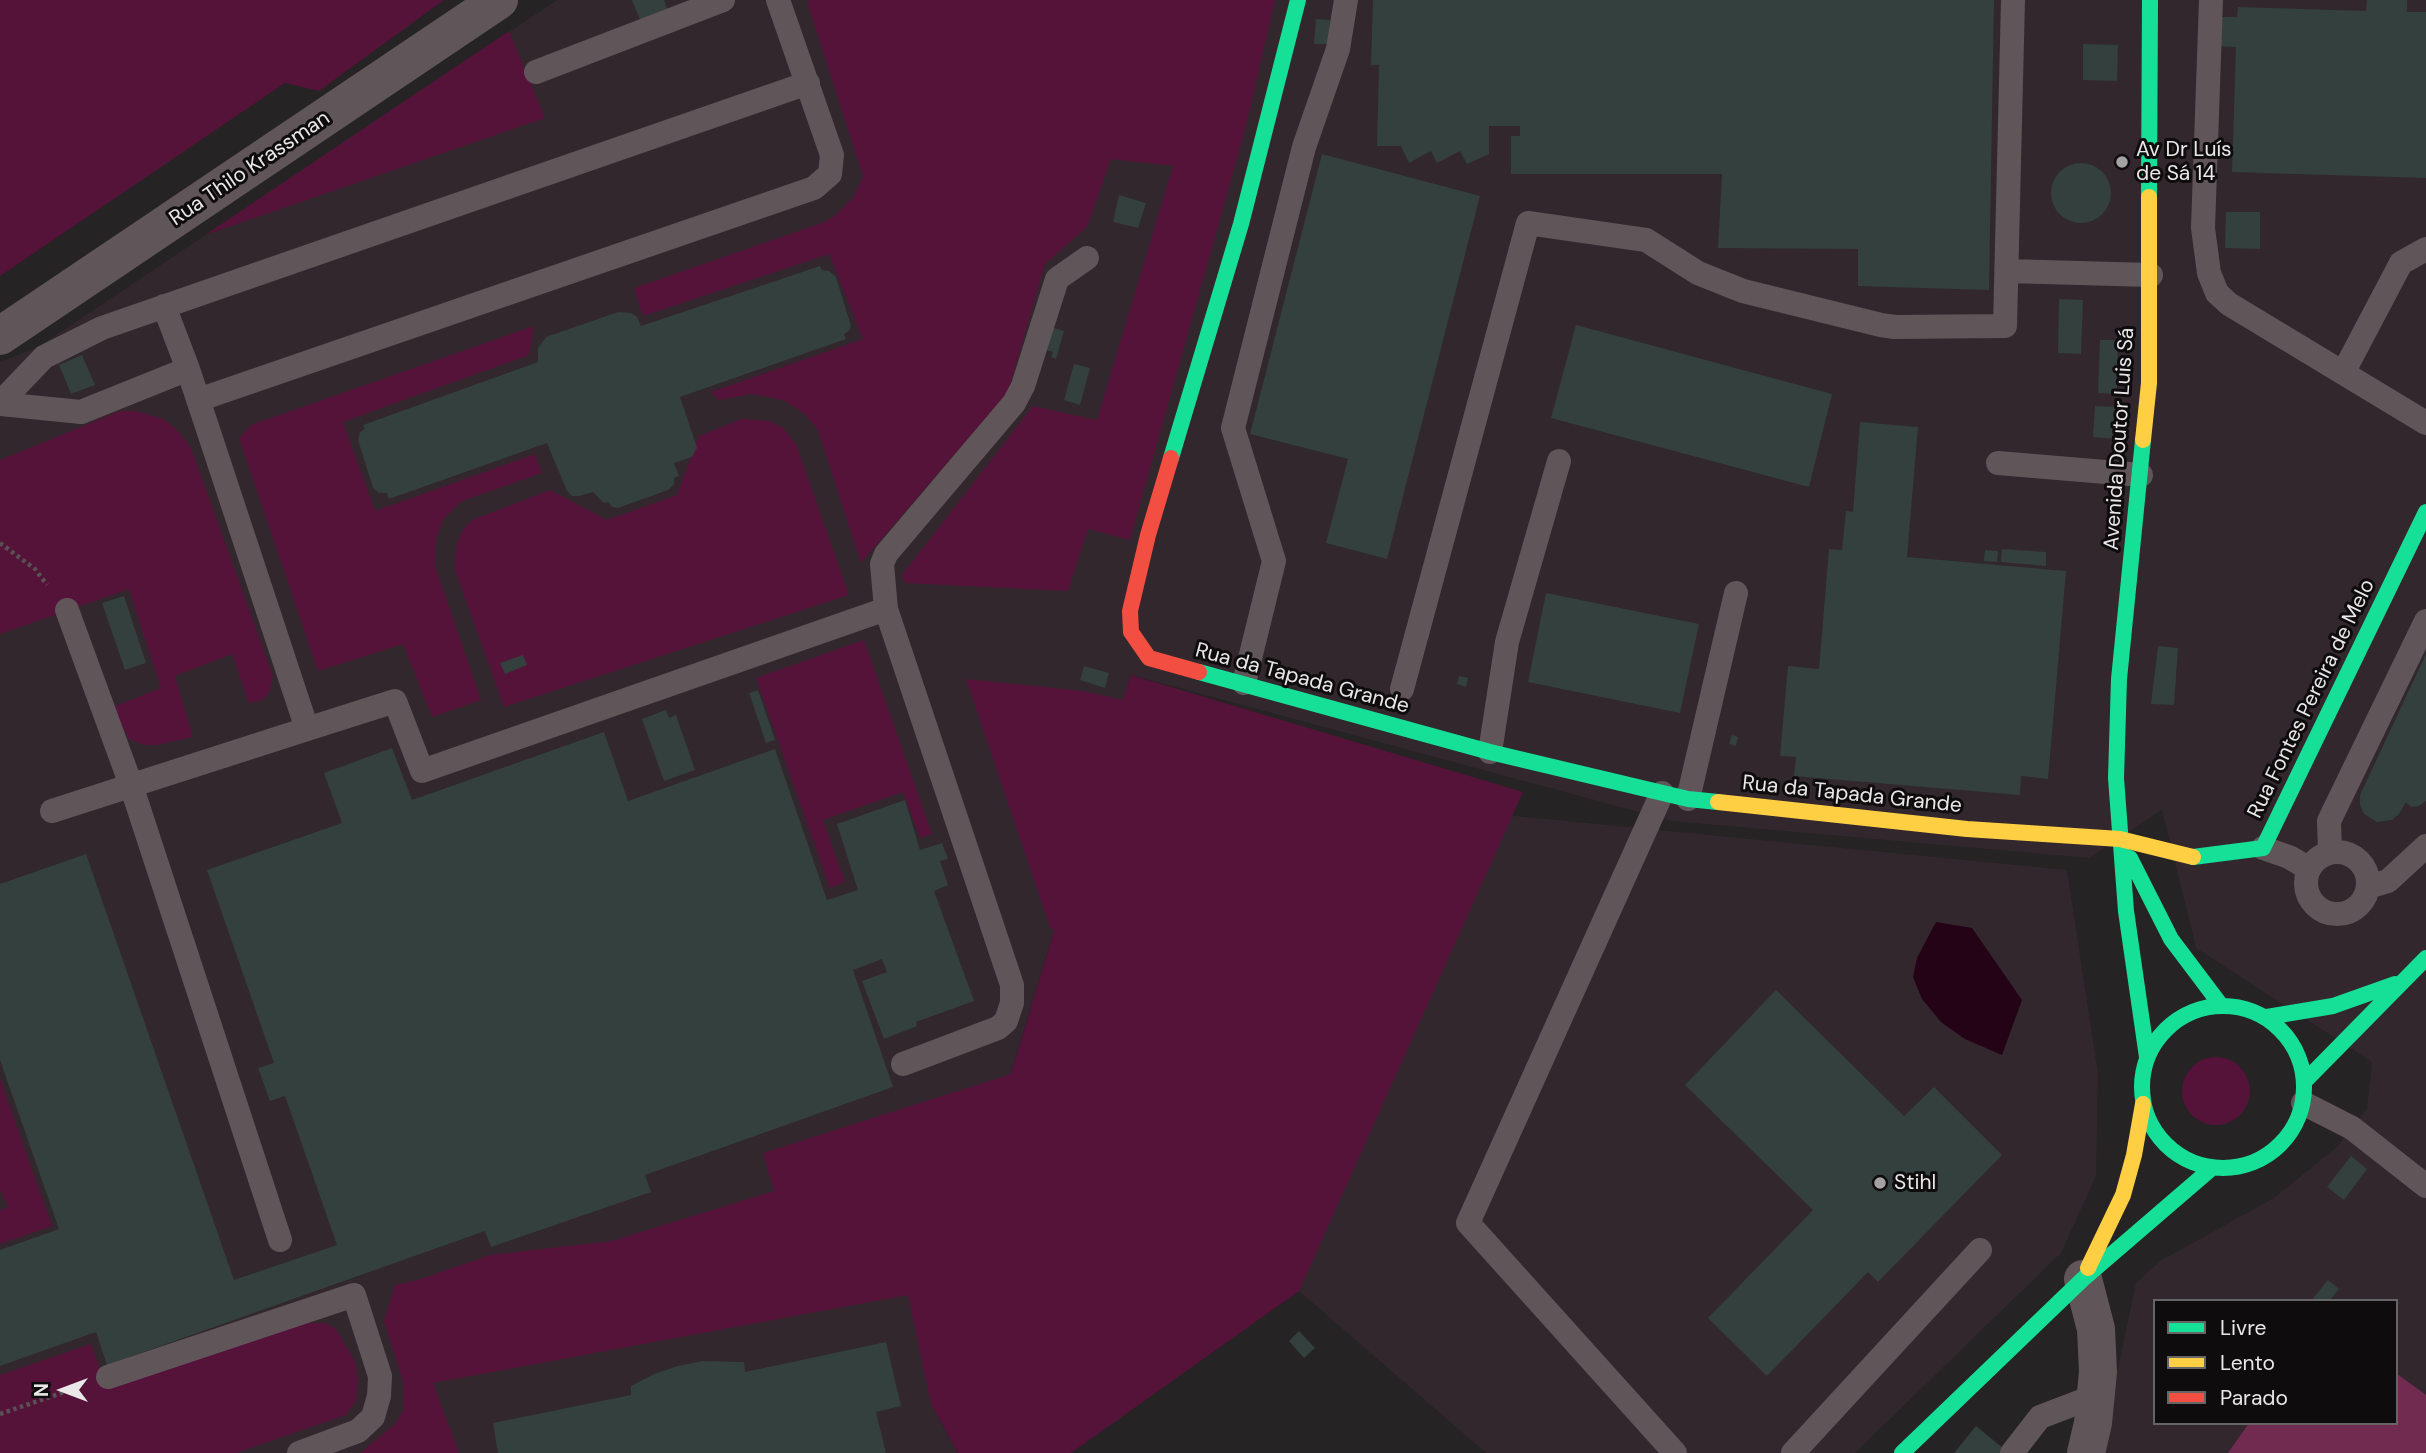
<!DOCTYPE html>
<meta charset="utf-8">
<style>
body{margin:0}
#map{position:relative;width:2426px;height:1453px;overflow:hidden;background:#252324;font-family:"DM Sans",sans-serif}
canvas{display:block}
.legend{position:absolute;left:2153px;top:1299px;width:245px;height:126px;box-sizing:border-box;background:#0e0c0d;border:2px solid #666465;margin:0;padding:9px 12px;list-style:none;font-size:21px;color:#eae7e8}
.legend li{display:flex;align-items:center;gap:14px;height:35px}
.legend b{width:35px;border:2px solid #666465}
.north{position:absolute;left:28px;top:1355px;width:70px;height:70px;-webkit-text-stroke:5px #0e0c0d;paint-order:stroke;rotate:270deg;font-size:19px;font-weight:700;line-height:28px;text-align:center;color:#eae7e8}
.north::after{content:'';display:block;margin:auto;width:24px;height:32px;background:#eae7e8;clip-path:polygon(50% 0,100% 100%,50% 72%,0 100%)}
</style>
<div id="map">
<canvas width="2426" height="1453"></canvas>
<ul class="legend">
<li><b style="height:9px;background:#16e098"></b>Livre</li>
<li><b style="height:9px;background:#ffcf43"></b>Lento</li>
<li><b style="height:9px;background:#f24e42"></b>Parado</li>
</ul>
<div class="north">N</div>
</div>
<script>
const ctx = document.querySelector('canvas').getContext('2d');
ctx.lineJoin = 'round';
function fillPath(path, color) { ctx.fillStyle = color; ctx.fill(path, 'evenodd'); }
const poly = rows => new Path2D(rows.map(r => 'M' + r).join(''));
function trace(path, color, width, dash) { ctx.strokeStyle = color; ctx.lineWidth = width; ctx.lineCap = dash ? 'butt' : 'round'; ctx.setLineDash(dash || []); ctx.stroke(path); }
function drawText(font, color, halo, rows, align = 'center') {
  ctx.font = font + ' "DM Sans",sans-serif'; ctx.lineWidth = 6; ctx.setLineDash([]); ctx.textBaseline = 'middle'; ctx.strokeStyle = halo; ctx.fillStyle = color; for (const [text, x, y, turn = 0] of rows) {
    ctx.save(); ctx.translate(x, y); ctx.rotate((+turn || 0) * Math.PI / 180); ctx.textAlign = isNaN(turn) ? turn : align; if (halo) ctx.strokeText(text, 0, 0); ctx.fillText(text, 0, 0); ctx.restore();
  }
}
const built = poly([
 [557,0,2426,0,2426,1453,2100,1453,2136,1283,2160,1261,2274,1198,2338,1146,2367,1108,2372,1062,2196,948,2162,810,2089,858,1672,821,1131,675,958,1250,931,1404,958,1453,0,1453,0,362,38,347],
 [2155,1301,2396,1301,2396,1423,2155,1423],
 [1495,814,2067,870,2098,1074,2096,1176,2061,1253,1855,1453,1486,1453,1299,1291,1402,1035]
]);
const green = poly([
 [0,0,444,0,319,91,285,83,0,276],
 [809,0,1275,0,1245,130,1130,540,1088,529,1068,591,905,583,902,575,1033,406,1097,420,1173,166,1111,159,1087,227,1045,264,1008,392,861,563,818,430,805,414,783,400,751,394,719,400,711,392,863,339,829,254,643,316,634,288,822,223,833,217,853,198,863,176,808,5],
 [509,31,545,118,205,235],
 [534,326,529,355,343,422,375,511,535,454,542,473,462,501,443,520,436,539,435,566,481,700,432,717,403,644,318,671,239,438,251,425],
 [120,411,135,411,164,419,179,432,191,448,273,676,269,693,263,700,249,703,232,654,175,676,193,737,156,745,144,745,129,739,113,707,161,688,129,589,0,634,0,460],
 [742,419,770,421,783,428,796,444,849,595,504,707,455,570,457,542,463,530,472,520,550,490,607,520,677,495,699,436],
 [864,640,932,834,920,838,903,792,823,820,845,882,830,888,756,678],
 [1131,675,1523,792,1299,1291,1071,1453,958,1453,931,1404,908,1295,433,1383,459,1453,360,1453,395,1424,404,1409,404,1385,384,1321,395,1285,418,1280,490,1255,612,1241,774,1191,763,1153,1011,1074,1054,931,1050,927,966,679,1083,691,1123,700],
 '2182 1091a34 34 0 1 1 68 0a34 34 0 1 1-68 0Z',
 [0,1079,52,1226,0,1244,0,1210,8,1207,0,1190],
 [307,1323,326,1323,336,1329,355,1361,358,1382,356,1401,346,1415,236,1453,0,1453,0,1375,91,1344,107,1388]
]);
const forest = poly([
 [2396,1373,2426,1395,2426,1453,2228,1453,2249,1423,2396,1423]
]);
const water = poly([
 [1936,922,1972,928,2022,1000,2002,1055,1965,1039,1941,1022,1922,999,1913,977,1917,958]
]);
const building = poly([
 [632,0,664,0,667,9,640,20],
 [1373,0,1994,0,1989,290,1858,286,1858,249,1718,248,1722,174,1511,174,1511,136,1520,136,1520,126,1489,126,1489,154,1467,164,1460,151,1437,163,1431,151,1409,163,1401,146,1377,146,1379,65,1371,65],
 [2367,0,2407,0,2407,12,2426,12,2426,178,2232,172,2236,47,2213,46,2214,17,2237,17,2238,7,2366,11],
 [1316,19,1330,20,1329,44,1314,44],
 [2083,44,2118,45,2117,81,2083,80],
 [1322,154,1480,196,1387,559,1326,543,1348,459,1250,434],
 '2051 193a30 30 0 1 1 60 0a30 30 0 1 1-60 0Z',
 [1119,195,1146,203,1138,228,1113,222],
 [2226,212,2260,212,2260,249,2225,248],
 [820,266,822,270,829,271,836,277,851,326,849,331,844,334,846,339,680,397,697,448,692,457,674,463,679,476,674,478,674,484,668,490,618,508,612,507,608,502,604,503,593,492,579,496,572,496,567,491,547,443,389,499,387,493,379,493,373,488,358,440,360,432,365,429,363,425,538,362,538,348,546,337,618,312,631,313,637,317,641,326],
 [2059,299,2083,300,2081,354,2058,353],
 [1576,325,1832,394,1809,487,1551,418],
 [1047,326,1064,331,1056,359,1051,357,1053,352,1041,348],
 [2100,340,2118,340,2117,394,2098,393],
 [82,355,95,385,71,394,59,365],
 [1074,364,1090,368,1080,405,1064,400],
 [2095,406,2118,407,2116,439,2093,437],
 [1860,422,1918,427,1907,557,2066,571,2048,779,2021,776,2020,795,1794,776,1796,757,1780,756,1788,666,1819,669,1829,549,1842,550,1846,511,1853,512],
 [2002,549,2046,552,2046,566,2001,562],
 [1985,550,1998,551,1997,562,1984,561],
 [1546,593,1699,624,1680,713,1528,682],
 [124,596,146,663,125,670,102,603],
 [2158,646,2178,648,2174,705,2151,704],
 [2426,654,2426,801,2419,806,2411,807,2406,802,2399,814,2392,820,2377,822,2364,814,2360,805,2360,795],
 [523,655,527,665,505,674,500,663],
 [1084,666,1109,673,1105,688,1080,680],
 [1459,676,1468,678,1466,687,1457,684],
 [758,690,775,740,766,743,749,693],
 [666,710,669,718,676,715,695,770,664,781,642,719],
 [604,732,628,801,775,749,827,900,858,890,837,824,905,800,920,850,942,843,948,859,940,861,948,885,934,891,974,1001,916,1022,917,1026,884,1039,862,981,887,972,882,959,853,970,893,1087,645,1175,651,1192,491,1247,485,1231,107,1365,96,1332,0,1366,0,1250,59,1229,0,1060,0,884,86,854,234,1280,337,1245,285,1096,270,1101,258,1068,274,1063,207,870,342,823,324,773,392,748,412,800],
 [1732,735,1738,737,1736,746,1729,744],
 [1776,990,1904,1116,1934,1087,2002,1155,1878,1282,1868,1272,1767,1376,1708,1318,1813,1210,1685,1085],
 [2351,1156,2367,1169,2344,1200,2327,1187],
 [2328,1280,2339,1289,2329,1301,2311,1301],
 [1299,1331,1315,1348,1304,1358,1289,1341],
 [886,1342,901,1406,876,1412,886,1453,498,1453,493,1423,631,1395,631,1386,654,1374,678,1366,703,1361,742,1362,744,1362,745,1372],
 [1976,1426,2009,1453,1954,1453]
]);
const path = poly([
 [0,543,35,569,47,585],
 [0,1414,79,1387]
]);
const lane = poly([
 [2211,0,2203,228,2209,273,2217,293,2229,304,2426,423],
 [536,72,723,0],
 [2007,271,2151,275],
 [2343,373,2401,263,2426,249],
 [198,400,814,188,830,174,832,155,778,0],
 [0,403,44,357,102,328,808,83],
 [0,404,81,412,188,369],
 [1998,463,2141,475],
 [886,609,882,564,886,554,1014,403,1023,386,1057,279,1087,258],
 [67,610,131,785,280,1240],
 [1244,683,1274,561,1233,428,1304,147,1338,49,1346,0],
 [1402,689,1528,223,1646,240,1698,273,1743,291,1881,325,1895,327,2005,326,2013,0],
 [307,729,395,701,422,771,886,609,1012,985,1012,1003,1006,1021,998,1028,903,1064],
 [1490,752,1507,642,1559,461],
 [1662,793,1468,1223,1675,1453],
 [1688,799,1736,593],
 [52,811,307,729,188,369,164,306],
 [2263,848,2289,857,2308,868],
 '2306 883a31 31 0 1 1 62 0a31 31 0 1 1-62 0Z',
 [2330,852,2329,821,2426,621],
 [2368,887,2388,881,2426,846],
 [2303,1103,2352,1128,2426,1186],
 [108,1377,354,1295,380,1376,379,1396,373,1417,358,1431,299,1453],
 [1793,1453,1980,1250],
 [2012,1453,2040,1417,2095,1396]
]);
const street = poly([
 [0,336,499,0],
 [2083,1279,2096,1329,2098,1372,2093,1423,2086,1453]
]);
const fast = poly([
 [2149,197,2150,0],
 [2143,440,2119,679,2116,778,2126,911,2147,1057],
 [1171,458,1241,224,1298,0],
 [1199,672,1490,752,1688,799,1718,802],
 [2193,857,2263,848,2426,512],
 [2130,858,2171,939,2220,1004],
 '2142 1087a81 81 0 1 1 162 0a81 81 0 1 1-162 0Z',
 [2267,1017,2333,1006,2395,984],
 [2305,1081,2426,958],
 [1902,1453,2083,1279,2212,1168]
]);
const slow = poly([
 [2143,440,2149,383,2149,197],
 [1718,802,1967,829,2120,839,2193,857],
 [2088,1268,2123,1195,2134,1155,2143,1104]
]);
const jam = poly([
 [1171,458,1148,535,1130,611,1131,632,1149,658,1199,672]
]);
const markers = [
 [2122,162,7,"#a5a2a3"],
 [1880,1183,7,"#a5a2a3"]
];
const poiNames = [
 ["Av Dr Luís",2136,150],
 ["de Sá 14",2136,174],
 ["Stihl",1894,1183]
];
const streetNames = [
 ["Rua Thilo Krassman",250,169,-34],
 ["Avenida Doutor Luis Sá",2120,439,-86],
 ["Rua da Tapada Grande",1302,679,15],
 ["Rua Fontes Pereira de Melo",2312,699,-64],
 ["Rua da Tapada Grande",1852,795,6]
];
fillPath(built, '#31272c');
fillPath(green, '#551339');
fillPath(forest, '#712a50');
fillPath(water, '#230315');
fillPath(building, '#33403d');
trace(path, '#595255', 4.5, [3.5, 3.5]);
trace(lane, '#60565a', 24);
trace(street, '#60565a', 38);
trace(fast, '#16e098', 16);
trace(slow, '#ffcf43', 16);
trace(jam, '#f24e42', 16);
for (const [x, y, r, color] of markers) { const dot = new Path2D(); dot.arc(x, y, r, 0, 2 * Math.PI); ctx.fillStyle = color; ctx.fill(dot); trace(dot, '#0e0c0d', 2.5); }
drawText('21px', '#eae7e8', '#0e0c0d', poiNames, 'left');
drawText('21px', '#eae7e8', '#0e0c0d', streetNames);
</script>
